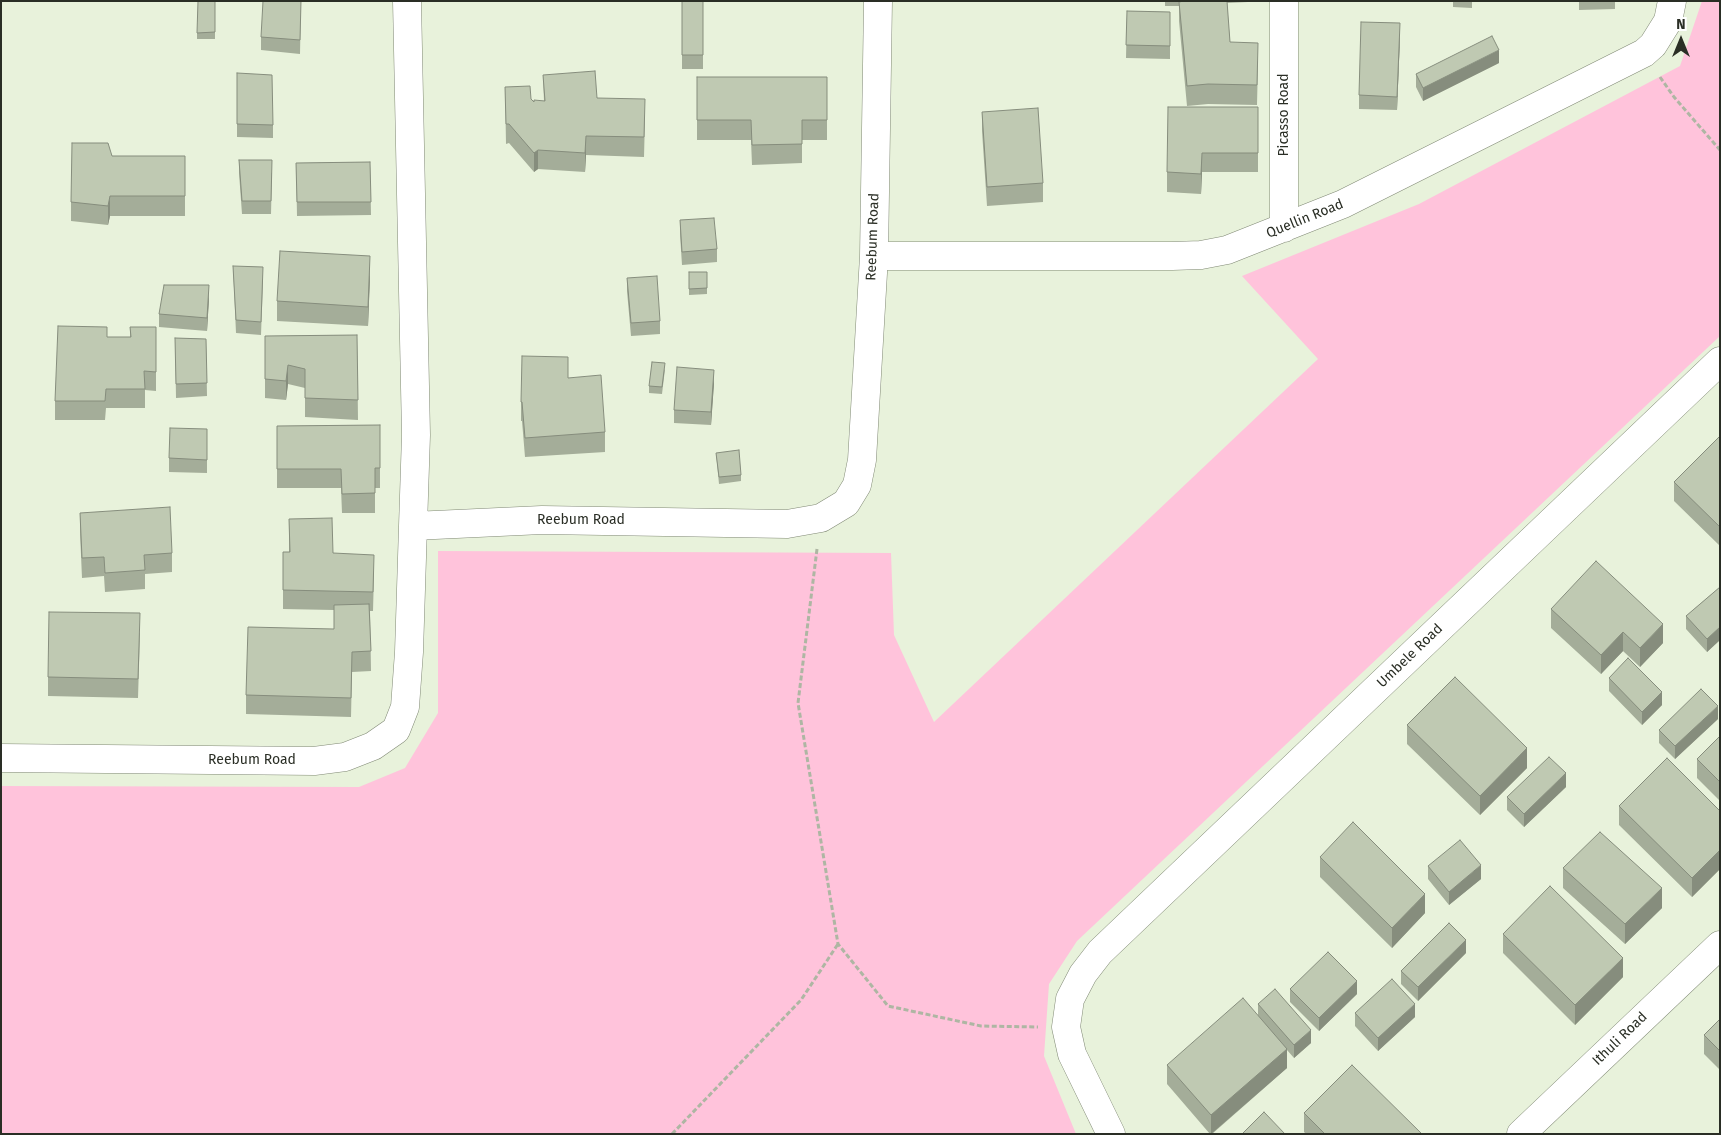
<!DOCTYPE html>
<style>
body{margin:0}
#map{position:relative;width:1721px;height:1135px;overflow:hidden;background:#e8f2db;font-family:"Fira Sans",sans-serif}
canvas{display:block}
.frame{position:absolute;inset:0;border:2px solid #2a2e25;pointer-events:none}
.north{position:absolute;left:1656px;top:15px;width:50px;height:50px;-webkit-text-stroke:4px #fff;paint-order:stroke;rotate:0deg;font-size:14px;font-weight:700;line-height:20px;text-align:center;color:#2a2e25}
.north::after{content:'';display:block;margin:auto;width:18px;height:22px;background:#2a2e25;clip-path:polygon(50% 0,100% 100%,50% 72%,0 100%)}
</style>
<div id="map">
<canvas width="1721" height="1135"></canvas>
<div class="frame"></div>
<div class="north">N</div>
</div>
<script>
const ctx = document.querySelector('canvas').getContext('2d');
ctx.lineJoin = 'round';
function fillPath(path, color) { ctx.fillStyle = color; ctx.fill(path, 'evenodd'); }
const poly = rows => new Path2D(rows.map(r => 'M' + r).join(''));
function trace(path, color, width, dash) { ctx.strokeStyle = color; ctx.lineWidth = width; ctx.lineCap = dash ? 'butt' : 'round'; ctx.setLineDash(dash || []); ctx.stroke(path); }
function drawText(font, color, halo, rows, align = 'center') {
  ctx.font = font + ' "Fira Sans",sans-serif'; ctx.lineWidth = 4.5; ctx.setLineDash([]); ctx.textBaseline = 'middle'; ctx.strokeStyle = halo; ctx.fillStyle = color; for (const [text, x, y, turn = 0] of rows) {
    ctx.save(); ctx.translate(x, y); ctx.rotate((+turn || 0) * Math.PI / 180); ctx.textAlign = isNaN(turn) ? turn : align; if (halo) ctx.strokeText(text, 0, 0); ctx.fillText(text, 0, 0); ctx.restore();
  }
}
const green = poly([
 [1702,1,1720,1,1720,336,1077,941,1049,984,1044,1056,1076,1134,1,1134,1,786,359,787,405,768,438,713,438,551,891,553,894,635,934,722,1318,359,1242,276,1419,204,1680,66]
]);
const path = poly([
 [1660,77,1674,97,1720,150],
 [817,549,798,703,838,944,888,1006,981,1026,1038,1027],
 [672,1134,801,1000,838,944]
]);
const minor = poly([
 [407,1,416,435,413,526],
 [1284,1,1284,228],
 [874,256,1172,256,1201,255,1227,250,1343,204,1644,53,1653,45,1668,21,1672,1],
 [1,758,314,761,345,757,373,746,396,730,405,707,409,652,413,526,542,520,787,524,821,518,846,503,857,485,862,460,874,256,878,1],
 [1111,1134,1072,1054,1066,1027,1070,999,1083,974,1100,952,1720,361],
 [1521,1134,1720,945]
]);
const wall = poly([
 [215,1,215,39,197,39,197,33],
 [301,1,300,54,261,50,261,37],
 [682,1,703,1,703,69,682,69],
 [1165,1,1248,1,1248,2,1227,3,1230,42,1258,62,1257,105,1208,104,1187,106,1179,21,1179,6,1165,6],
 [1453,1,1472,1,1472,8,1453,7],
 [1579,1,1615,1,1615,9,1579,10],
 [1127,11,1170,12,1170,59,1126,58],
 [1400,37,1397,110,1359,109,1359,95],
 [1499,63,1423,101,1416,87,1416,74],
 [237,73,273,125,273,138,237,137],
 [543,75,645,118,644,157,586,155,585,172,538,169,534,172,509,143,506,144,505,87,531,99,534,102,544,101],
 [697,77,827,77,827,140,802,140,802,163,752,165,751,140,697,140],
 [1258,107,1258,172,1202,172,1201,194,1167,192,1167,172],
 [982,112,1043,183,1043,202,987,206,982,131],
 [112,156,185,156,185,216,110,216,108,225,71,221,71,202],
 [239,160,272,173,271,214,242,214,239,173],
 [370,162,371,215,297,216,296,163],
 [680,220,717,249,717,262,682,265,680,234],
 [233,266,263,280,261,335,236,333],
 [689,272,707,288,707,294,689,295],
 [370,276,368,326,277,321,277,301],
 [627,278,660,321,660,334,631,336,627,291],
 [209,298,207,331,159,327,159,314],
 [130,327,156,327,156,391,145,390,145,408,106,408,105,420,55,420,55,401,107,337,130,337],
 [357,335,358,420,305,417,305,388,288,384,286,400,265,398,265,336],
 [175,338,206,339,207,396,176,398],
 [665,369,662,394,649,393,649,386],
 [568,378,605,432,605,452,525,457,522,421,521,421,521,402],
 [714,383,711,425,674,423,674,410],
 [380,425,380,488,375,488,375,513,342,513,341,488,277,488,277,426],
 [207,429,207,473,169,472,169,458],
 [1720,436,1720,546,1674,501,1674,482],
 [716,453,741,475,741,481,719,484],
 [80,513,172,553,172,572,145,574,145,589,105,592,104,576,82,578,80,532],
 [289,519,333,553,374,574,373,611,370,611,371,671,352,672,351,717,246,714,246,695,334,629,334,610,283,609,283,590,289,552],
 [1720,587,1720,640,1707,652,1686,629,1686,616],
 [1551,609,1663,643,1640,667,1623,651,1601,674,1551,628],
 [140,633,138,698,48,696,48,677],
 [1609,678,1662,705,1642,725,1609,691],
 [1718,719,1675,759,1659,743,1659,730],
 [1407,725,1527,768,1480,815,1407,744],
 [1720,736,1720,801,1697,778,1697,759],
 [1566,787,1524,827,1507,810,1507,797],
 [1619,806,1720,811,1720,869,1692,897,1619,825],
 [1320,857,1425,913,1392,948,1320,877],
 [1428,866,1481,879,1449,905,1428,879],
 [1563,868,1662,908,1625,944,1563,888],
 [1503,934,1623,977,1575,1025,1503,953],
 [1466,953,1418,1001,1401,984,1401,971],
 [1290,989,1357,994,1319,1031,1290,1002],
 [1258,1004,1311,1043,1294,1058,1287,1050,1287,1068,1212,1134,1210,1134,1167,1084,1167,1065,1258,1016],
 [1355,1013,1415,1017,1378,1051,1355,1026],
 [1720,1019,1720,1070,1704,1054,1704,1035],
 [1304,1113,1422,1134,1306,1134,1304,1132]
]);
const shadedWall = poly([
 [1400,23,1400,37,1397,110,1397,97],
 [1499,50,1499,63,1423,101,1423,88],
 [586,136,586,155,585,172,585,153],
 [538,150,538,169,534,172,534,153],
 [1202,153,1202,172,1201,194,1201,174],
 [110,196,110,216,108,225,108,206],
 [370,256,370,276,368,326,368,307],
 [209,285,209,298,207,331,207,318],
 [288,365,288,384,286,400,286,381],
 [714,370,714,383,711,425,711,412],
 [1663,624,1663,643,1640,667,1640,648],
 [1720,627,1720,640,1707,652,1707,639],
 [1623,632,1623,651,1601,674,1601,655],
 [1662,692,1662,705,1642,725,1642,712],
 [1718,706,1718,719,1675,759,1675,746],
 [1527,748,1527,768,1480,815,1480,796],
 [1566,773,1566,787,1524,827,1524,814],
 [1720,850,1720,869,1692,897,1692,878],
 [1481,865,1481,879,1449,905,1449,892],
 [1662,888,1662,908,1625,944,1625,924],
 [1425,894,1425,913,1392,948,1392,928],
 [1466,940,1466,953,1418,1001,1418,987],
 [1623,958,1623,977,1575,1025,1575,1005],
 [1357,981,1357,994,1319,1031,1319,1018],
 [1415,1004,1415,1017,1378,1051,1378,1038],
 [1311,1030,1311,1043,1294,1058,1294,1045],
 [1287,1049,1287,1068,1211,1134,1211,1115]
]);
const building = poly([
 [198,1,215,1,215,32,197,33,198,1],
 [263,1,301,1,300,40,261,37,263,1],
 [682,1,703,1,703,55,682,55,682,1],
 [1184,1,1227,1,1230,42,1258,43,1257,85,1208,84,1187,86,1179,2,1184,1],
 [1127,11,1170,12,1170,46,1126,45,1127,11],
 [1361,22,1400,23,1397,97,1359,95,1361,22],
 [1492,36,1499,50,1423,88,1416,74,1492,36],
 [595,71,597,98,645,99,644,137,586,136,585,153,538,150,534,153,509,124,506,124,505,87,530,86,531,99,534,102,534,100,545,101,543,75,595,71],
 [237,73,272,75,273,125,237,124,237,73],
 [697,77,827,77,827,120,802,120,802,144,752,145,751,120,697,120,697,77],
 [1168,107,1258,107,1258,153,1202,153,1201,174,1167,172,1168,107],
 [1038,108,1043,183,987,187,982,112,1038,108],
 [72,143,108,143,112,156,185,156,185,196,110,196,108,206,71,202,72,143],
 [239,160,272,160,271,201,242,201,239,160],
 [370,162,371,202,297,202,296,163,370,162],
 [714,218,717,249,682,252,680,220,714,218],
 [280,251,370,256,368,307,277,301,280,251],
 [233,266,263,267,261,322,236,320,233,266],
 [689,272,707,272,707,288,689,289,689,272],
 [657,276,660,321,631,323,627,278,657,276],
 [164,285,209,285,207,318,159,314,164,285],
 [58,326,107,327,107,337,131,337,130,327,156,327,156,372,144,371,145,389,106,389,105,401,55,401,58,326],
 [357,335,358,400,305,398,305,369,288,365,286,381,265,379,265,336,357,335],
 [175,338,206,339,207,383,176,384,175,338],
 [522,356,568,357,568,378,601,375,605,432,525,438,522,402,521,402,522,356],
 [652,362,665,363,662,387,649,386,652,362],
 [677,367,714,370,711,412,674,410,677,367],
 [380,425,380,468,375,468,375,493,342,494,341,469,277,469,277,426,380,425],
 [170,428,207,429,207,460,169,458,170,428],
 [1720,436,1720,527,1674,482,1720,436],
 [739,450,741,475,719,477,716,453,739,450],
 [170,507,172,553,144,555,145,570,105,573,104,557,82,558,80,513,170,507],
 [332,518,333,553,374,555,373,592,283,590,283,552,290,552,289,519,332,518],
 [1596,561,1663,624,1640,648,1623,632,1601,655,1551,609,1596,561],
 [1720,587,1720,627,1707,639,1686,616,1720,587],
 [369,604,371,651,352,652,351,698,246,695,248,627,334,629,334,605,369,604],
 [49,612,140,613,138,679,48,677,49,612],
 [1628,658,1662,692,1642,712,1609,678,1628,658],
 [1455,677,1527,748,1480,796,1407,725,1455,677],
 [1701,689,1718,706,1675,746,1659,730,1701,689],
 [1720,736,1720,782,1697,759,1720,736],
 [1549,757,1566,773,1524,814,1507,797,1549,757],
 [1667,758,1720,811,1720,850,1692,878,1619,806,1667,758],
 [1353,822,1425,894,1392,928,1320,857,1353,822],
 [1600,832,1662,888,1625,924,1563,868,1600,832],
 [1460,840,1481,865,1449,892,1428,866,1460,840],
 [1550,886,1623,958,1575,1005,1503,934,1550,886],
 [1449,923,1466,940,1418,987,1401,971,1449,923],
 [1328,952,1357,981,1319,1018,1290,989,1328,952],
 [1392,979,1415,1004,1378,1038,1355,1013,1392,979],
 [1275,989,1311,1030,1294,1045,1258,1004,1275,989],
 [1243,998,1287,1049,1211,1115,1167,1065,1243,998],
 [1720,1019,1720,1051,1704,1035,1720,1019],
 [1352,1065,1422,1134,1325,1134,1304,1113,1352,1065],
 [1264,1112,1285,1134,1242,1134,1264,1112]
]);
const streetNames = [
 ["Picasso Road",1284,115,-90],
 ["Quellin Road",1305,219,-22],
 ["Reebum Road",873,237,-88],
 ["Reebum Road",581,520],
 ["Umbele Road",1410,656,-44],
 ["Reebum Road",252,760],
 ["Ithuli Road",1620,1039,-44]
];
fillPath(green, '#ffc3db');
trace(minor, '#808975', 29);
trace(path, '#aeb6a3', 3, [5, 2.5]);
trace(minor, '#fff', 28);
fillPath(wall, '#a4ad99');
fillPath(shadedWall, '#868d7d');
fillPath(building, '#bfc9b2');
trace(building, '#868d7d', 1);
drawText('14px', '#2a2e25', '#fff', streetNames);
</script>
